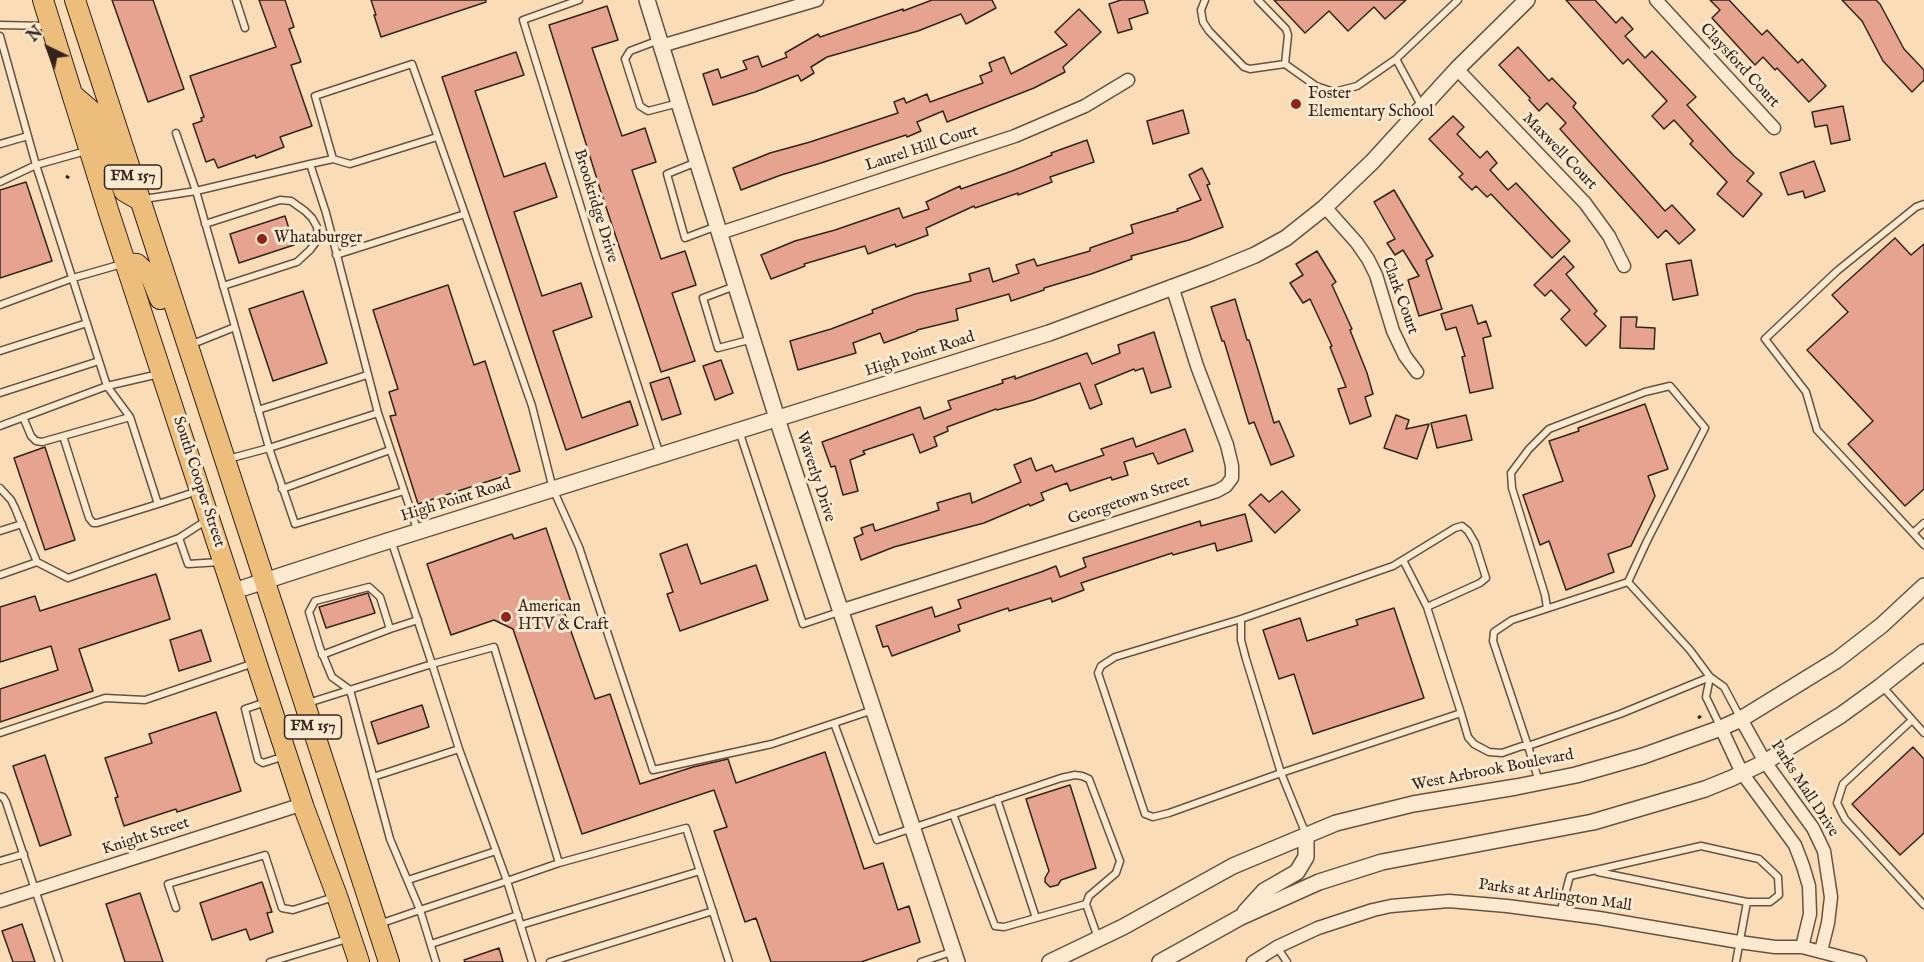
<!DOCTYPE html>
<style>
body{margin:0}
#map{position:relative;width:1924px;height:962px;overflow:hidden;background:#faddb6;font-family:"IM FELL English",serif}
canvas{display:block}
.north{position:absolute;left:18px;top:18px;width:60px;height:60px;-webkit-text-stroke:4px #fce9d0;paint-order:stroke;rotate:317deg;font-size:16px;font-weight:700;line-height:24px;text-align:center;color:#34241c}
.north::after{content:'';display:block;margin:auto;width:21px;height:27px;background:#34241c;clip-path:polygon(50% 0,100% 100%,50% 72%,0 100%)}
</style>
<div id="map">
<canvas width="1924" height="962"></canvas>
<div class="north">N</div>
</div>
<script>
const ctx = document.querySelector('canvas').getContext('2d');
ctx.lineJoin = 'round';
function fillPath(path, color) { ctx.fillStyle = color; ctx.fill(path, 'evenodd'); }
const poly = rows => new Path2D(rows.map(r => 'M' + r).join(''));
function trace(path, color, width, dash) { ctx.strokeStyle = color; ctx.lineWidth = width; ctx.lineCap = dash ? 'butt' : 'round'; ctx.setLineDash(dash || []); ctx.stroke(path); }
function drawText(font, color, halo, rows, align = 'center') {
  ctx.font = font + ' "IM FELL English",serif'; ctx.lineWidth = 6; ctx.setLineDash([]); ctx.textBaseline = 'middle'; ctx.strokeStyle = halo; ctx.fillStyle = color; for (const [text, x, y, turn = 0] of rows) {
    ctx.save(); ctx.translate(x, y); ctx.rotate((+turn || 0) * Math.PI / 180); ctx.textAlign = isNaN(turn) ? turn : align; if (halo) ctx.strokeText(text, 0, 0); ctx.fillText(text, 0, 0); ctx.restore();
  }
}
const building = poly([
 [112,0,153,0,184,89,148,102,112,0],
 [259,0,285,0,294,27,289,29,301,62,291,65,312,126,280,137,284,147,256,158,255,155,218,168,214,159,206,162,193,124,202,121,201,118,204,117,190,76,276,47,259,0],
 [371,0,486,0,486,2,381,37,374,15,376,15,371,0],
 [932,0,992,0,996,8,966,24,961,14,918,31,827,57,811,67,814,73,801,81,798,75,755,92,713,105,703,74,718,69,721,78,747,69,743,61,758,56,762,67,787,57,785,53,818,34,820,37,903,9,903,11,932,0],
 [1121,0,1144,0,1148,13,1129,19,1132,29,1118,33,1109,4,1121,0],
 [1274,0,1406,0,1385,19,1374,7,1348,31,1329,11,1305,33,1274,0],
 [1566,0,1595,0,1616,23,1622,17,1633,29,1625,36,1645,58,1652,51,1696,97,1687,105,1734,156,1754,173,1747,181,1762,194,1743,217,1717,194,1727,182,1690,144,1693,141,1674,120,1664,129,1652,116,1667,101,1628,59,1623,64,1566,0],
 [1710,0,1729,0,1762,35,1767,30,1798,63,1802,59,1826,86,1809,102,1777,68,1775,70,1763,57,1755,65,1712,18,1720,10,1710,0],
 [1842,0,1876,0,1880,4,1904,49,1924,70,1924,80,1912,92,1883,61,1862,21,1842,0],
 [607,6,618,40,592,48,622,136,645,128,656,162,632,170,661,259,685,251,696,285,672,293,695,361,661,372,601,192,549,25,607,6],
 [1079,9,1101,32,1063,67,1065,72,1034,88,947,122,943,111,917,122,921,131,907,137,906,135,821,163,781,175,741,190,733,168,770,153,810,142,898,113,894,102,904,98,906,103,927,94,930,102,983,83,980,76,992,71,989,63,1004,57,1011,74,1067,45,1055,32,1079,9],
 [1518,47,1549,81,1552,78,1576,103,1573,107,1665,211,1672,205,1695,230,1679,244,1666,230,1658,238,1560,129,1566,123,1547,103,1539,111,1529,100,1530,98,1499,65,1518,47],
 [516,52,524,75,475,91,504,177,545,163,557,197,514,212,542,296,581,283,592,317,553,331,582,418,630,401,638,425,566,450,442,77,516,52],
 [1843,106,1850,140,1831,144,1827,125,1815,127,1812,112,1843,106],
 [1183,110,1189,133,1153,144,1147,121,1183,110],
 [1453,116,1464,127,1457,134,1480,158,1487,151,1497,163,1490,170,1508,190,1516,183,1570,241,1552,258,1491,194,1487,197,1476,186,1472,190,1459,177,1463,174,1429,139,1453,116],
 [1087,140,1094,162,1050,177,1052,182,1018,195,1018,193,975,208,974,206,926,228,928,235,896,247,895,244,868,254,865,246,804,264,805,266,771,279,761,255,795,241,835,230,899,208,903,218,929,209,926,202,960,186,961,189,1012,171,1052,155,1051,153,1087,140],
 [1814,161,1825,191,1805,198,1803,191,1788,195,1780,173,1814,161],
 [1202,168,1210,184,1207,185,1223,227,1189,240,1131,256,1132,259,1091,274,1044,288,1044,290,1011,301,1009,294,956,309,958,320,917,330,917,331,884,343,880,333,853,343,856,353,798,370,790,341,831,329,873,313,872,310,915,294,971,281,969,274,989,268,993,282,1019,273,1016,265,1034,259,1037,266,1090,251,1090,248,1133,233,1131,225,1178,211,1177,209,1201,200,1189,175,1202,168],
 [26,182,52,261,0,278,0,190,26,182],
 [1394,190,1433,256,1426,260,1442,309,1419,316,1408,280,1419,276,1403,250,1395,255,1387,243,1395,239,1374,202,1394,190],
 [285,216,294,245,239,263,230,234,285,216],
 [1895,238,1911,255,1924,244,1924,489,1905,506,1848,444,1873,421,1807,350,1848,312,1832,295,1895,238],
 [1317,251,1336,282,1332,285,1352,329,1350,330,1367,373,1373,394,1365,397,1371,416,1350,424,1338,389,1346,387,1330,347,1332,346,1310,299,1303,303,1290,283,1303,275,1296,264,1317,251],
 [1564,256,1574,267,1566,274,1597,311,1594,314,1606,326,1586,346,1561,319,1570,310,1551,290,1545,296,1534,285,1564,256],
 [1691,260,1698,295,1673,300,1666,264,1691,260],
 [448,285,474,365,485,361,520,471,418,504,390,416,396,415,389,392,398,389,373,310,448,285],
 [303,291,327,363,273,381,249,309,303,291],
 [1235,299,1247,340,1249,340,1274,423,1279,421,1294,456,1271,465,1254,422,1249,424,1224,341,1222,341,1211,307,1235,299],
 [1472,305,1478,324,1486,321,1491,336,1483,338,1493,388,1470,393,1462,357,1465,356,1456,327,1446,330,1441,314,1472,305],
 [1621,317,1637,317,1636,327,1655,328,1654,349,1620,348,1621,317],
 [1154,332,1171,387,1151,393,1143,368,1135,371,1134,369,1095,385,1102,404,1090,409,1080,383,1033,400,997,410,996,409,947,427,948,431,934,437,937,446,920,453,913,434,863,451,865,454,850,460,858,491,843,495,835,466,831,467,822,442,920,407,924,419,951,409,948,401,1003,383,1002,380,1015,376,1015,379,1087,353,1092,364,1120,353,1118,345,1154,332],
 [721,360,733,393,715,400,703,366,721,360],
 [669,377,681,414,662,420,650,383,669,377],
 [1645,404,1668,469,1648,476,1655,496,1631,546,1608,554,1614,572,1566,590,1549,541,1540,545,1523,495,1563,481,1549,441,1579,431,1578,428,1645,404],
 [1396,415,1409,420,1406,429,1429,424,1417,459,1384,448,1396,415],
 [1466,415,1472,440,1437,448,1431,423,1466,415],
 [1185,429,1193,451,1158,464,1153,453,1124,462,1128,475,1112,480,1111,477,1070,491,1067,483,1041,493,1044,500,1030,506,1029,504,984,523,894,547,861,560,854,538,863,534,861,528,873,524,875,531,939,510,937,503,970,493,972,503,1021,482,1014,465,1031,458,1036,471,1052,465,1055,472,1104,455,1101,449,1133,438,1136,447,1185,429],
 [45,447,75,540,45,550,14,458,45,447],
 [1282,491,1300,510,1275,533,1249,505,1261,494,1269,502,1282,491],
 [1245,514,1252,541,1217,551,1215,543,1173,555,1172,553,1081,583,1084,590,1052,602,1051,598,1009,611,1008,608,958,625,960,631,892,656,888,646,883,647,876,626,932,607,935,617,961,608,958,600,1041,572,1056,566,1060,577,1086,567,1083,558,1200,521,1201,526,1245,514],
 [546,528,571,602,562,606,595,699,610,694,640,784,693,767,728,759,736,783,825,752,864,869,883,863,898,910,909,906,920,942,861,962,771,962,756,918,745,922,714,831,727,827,714,790,582,834,513,629,494,620,451,635,427,564,512,534,514,539,546,528],
 [687,544,701,584,756,565,768,600,680,631,667,594,673,592,660,554,687,544],
 [156,574,170,619,79,649,93,691,0,722,0,689,58,670,51,646,0,662,0,607,35,596,40,611,156,574],
 [368,593,375,613,326,628,319,607,368,593],
 [1394,608,1424,698,1313,734,1294,674,1279,679,1263,630,1300,618,1307,641,1358,625,1356,620,1394,608],
 [201,630,211,661,179,671,170,640,201,630],
 [422,705,429,727,378,744,371,722,422,705],
 [216,712,241,791,177,812,176,809,124,826,115,798,118,797,105,758,152,743,149,734,216,712],
 [1913,747,1924,759,1924,833,1900,855,1852,804,1913,747],
 [45,755,71,835,40,846,13,766,45,755],
 [1070,785,1096,868,1061,880,1058,885,1050,887,1045,882,1045,878,1049,871,1026,799,1070,785],
 [262,882,272,912,267,913,273,932,250,940,246,929,212,940,200,903,262,882],
 [140,893,163,962,125,962,106,904,140,893],
 [22,924,35,962,13,962,2,931,22,924],
 [499,948,503,962,465,962,464,960,499,948]
]);
const path = poly([
 [66,176,69,178],
 [1698,718,1701,716]
]);
const service = poly([
 [236,0,245,28],
 [579,0,523,20,595,253,660,455],
 [1205,0,1201,10,1203,22,1209,31,1244,67,1250,69,1285,64,1316,86,1334,92,1357,86,1396,59,1422,107],
 [1258,0,1286,29,1288,35,1285,64],
 [0,25,47,26],
 [0,36,36,165,86,151],
 [659,40,630,51,625,59,640,106,648,111,679,103],
 [1396,59,1458,0],
 [176,133,196,191,235,327],
 [0,144,28,136],
 [333,159,350,164,437,137],
 [697,162,667,174,685,238,717,226],
 [310,164,333,159,315,96,412,64,465,214],
 [0,182,36,165,107,386,159,374],
 [144,199,196,191,310,164,326,213,378,413,269,448,228,459],
 [205,224,280,200,291,201,305,211,312,218,317,227,318,239,310,250,297,262,223,286],
 [336,255,465,214,532,406,553,489,579,547,653,770,772,744,873,710],
 [735,286,703,298,718,348,753,339],
 [0,305,73,278,122,264],
 [190,345,235,327,269,448,295,524,404,491],
 [0,351,87,323],
 [0,393,99,361],
 [258,410,367,375],
 [378,413,418,532],
 [23,417,31,436,36,441,42,442,130,417],
 [0,426,107,386,130,417,158,504,198,491],
 [739,431,803,624,839,612],
 [63,436,89,518,93,523,97,523,158,504],
 [0,488,11,500,15,508,37,562],
 [282,489,390,450],
 [1924,523,1913,533,1924,545],
 [0,531,22,524],
 [1913,533,1817,430,1806,392,1765,339,1837,271,1916,207,1924,204],
 [179,538,207,520],
 [1403,560,1427,607],
 [0,575,37,562,68,578,179,538,188,564,220,562],
 [1628,582,1690,650,1710,677,1724,687,1741,719],
 [1547,608,1545,595,1512,488,1511,473,1529,449,1549,429,1645,392,1670,386,1705,428,1647,541,1628,582,1512,620,1494,632,1493,641,1528,746,1620,714,1710,677],
 [1241,619,1241,640,1246,659,1281,773,1305,832],
 [418,620,390,629,380,597,369,587,315,601,309,612,320,648,332,677,350,690,390,839,420,910,436,962],
 [322,655,390,629],
 [1710,677,1706,697,1720,726],
 [1882,686,1924,733],
 [266,702,245,709,258,760,263,763,285,756],
 [308,703,432,664,391,540],
 [1461,713,1281,773,1169,813,1153,817,1145,814,1098,673,1101,666,1115,657,1241,619,1393,566,1455,528,1462,526,1468,531,1475,543,1486,578,1480,583,1427,607,1461,713,1468,737,1474,744,1489,752,1502,753,1522,746,1528,746,1539,782],
 [1912,720,1843,784,1837,803,1845,819,1924,905],
 [834,723,877,840,1061,778,1075,775,1082,776,1089,779,1120,861,1116,873,1089,896,1086,904,1098,938],
 [0,733,105,698,145,700,254,663],
 [373,777,459,749],
 [0,796,3,797,6,802,59,962],
 [997,799,1036,918],
 [953,814,995,926,1004,927,1086,904],
 [0,861,24,854],
 [559,863,686,828,729,962],
 [1598,872,1747,902],
 [408,880,496,851],
 [176,908,168,884,265,855,282,908,293,910,334,897],
 [1560,913,1570,876,1701,846,1759,859,1778,877,1779,895,1770,902,1747,902,1736,962],
 [380,924,388,921,420,910,507,881,559,863,494,647,432,664,459,749,507,881,532,962],
 [521,925,700,871],
 [431,944,518,915],
 [1277,947,1287,962],
 [270,962,347,939],
 [550,962,713,911],
 [921,962,951,952]
]);
const minor = poly([
 [1656,0,1774,128],
 [661,46,817,0],
 [1457,69,1585,203,1609,236,1624,266],
 [1325,207,1357,243,1368,259,1376,275,1393,331,1405,356,1417,372],
 [720,233,1015,136,1085,106,1128,80],
 [840,611,1217,491,1226,486,1232,478,1232,466,1227,445,1197,366,1172,286],
 [1741,719,1765,762,1813,828,1824,851,1831,897,1828,923,1821,951],
 [1721,728,1742,773,1795,845,1803,866,1809,886,1810,914,1802,947],
 [0,901,303,804],
 [1253,962,1277,947,1318,928,1373,910,1391,906,1449,901,1507,906,1599,918,1739,942,1775,947,1802,947,1860,962]
]);
const tertiary = poly([
 [647,0,781,431,957,962],
 [234,591,372,546,1049,333,1211,273,1255,255,1286,238,1325,207,1372,162,1457,69,1527,0],
 [1245,912,1264,891,1297,872,1306,857,1306,834],
 [1050,962,1123,927,1233,866,1336,823,1413,804,1516,787,1576,775,1643,756,1721,728,1741,719,1837,660,1882,625,1924,586],
 [1160,962,1241,917,1319,882,1382,862,1593,822,1705,789,1732,778,1765,762,1841,715,1881,686,1924,652]
]);
const primary = poly([
 [43,0,109,213,304,808,337,896,359,962],
 [75,0,389,962],
 [72,94,95,114,124,191,136,198],
 [126,263,137,264,151,277,160,299]
]);
const markers = [
 [1296,104,6,"#8f2418"],
 [262,239,6,"#8f2418"],
 [506,617,6,"#8f2418"]
];
const shields = [
 [133,177,57],
 [313,727,57]
];
const shieldNames = [
 ["FM 157",133,177],
 ["FM 157",313,727]
];
const streetNames = [
 ["Claysford Court",1739,66,47],
 ["Laurel Hill Court",922,149,-18],
 ["Maxwell Court",1559,152,46],
 ["Brookridge Drive",595,206,73],
 ["Clark Court",1399,296,70],
 ["High Point Road",920,355,-18],
 ["Waverly Drive",815,477,72],
 ["South Cooper Street",198,482,72],
 ["High Point Road",456,501,-17],
 ["Georgetown Street",1129,501,-18],
 ["West Arbrook Boulevard",1493,771,-11],
 ["Parks Mall Drive",1804,789,57],
 ["Knight Street",146,837,-18],
 ["Parks at Arlington Mall",1555,896,8]
];
const poiNames = [
 ["Foster",1308,95],
 ["Elementary School",1308,113],
 ["Whataburger",274,239],
 ["American",518,608],
 ["HTV & Craft",518,626]
];
fillPath(building, '#e6a490');
trace(building, '#34241c', 1.5);
trace(service, '#665242', 9);
trace(minor, '#665242', 15);
trace(tertiary, '#665242', 18);
trace(primary, '#34241c', 22);
trace(path, '#34241c', 3, [4.5, 3]);
trace(service, '#fce9d0', 6);
trace(minor, '#fce9d0', 12);
trace(tertiary, '#fce9d0', 15);
trace(primary, '#edbe7b', 20);
for (const [x, y, r, color] of markers) { const dot = new Path2D(); dot.arc(x, y, r, 0, 2 * Math.PI); ctx.fillStyle = color; ctx.fill(dot); trace(dot, '#fce9d0', 2); }
for (const [x, y, w] of shields) { const box = new Path2D(); box.roundRect(x - w / 2, y - 12, w, 24, 4.5); ctx.fillStyle = '#fce9d0'; ctx.fill(box); trace(box, '#34241c', 1.5); }
drawText('bold 15px', '#34241c', null, shieldNames);
drawText('16px', '#34241c', '#fce9d0', streetNames);
drawText('16px', '#34241c', '#fce9d0', poiNames, 'left');
</script>
